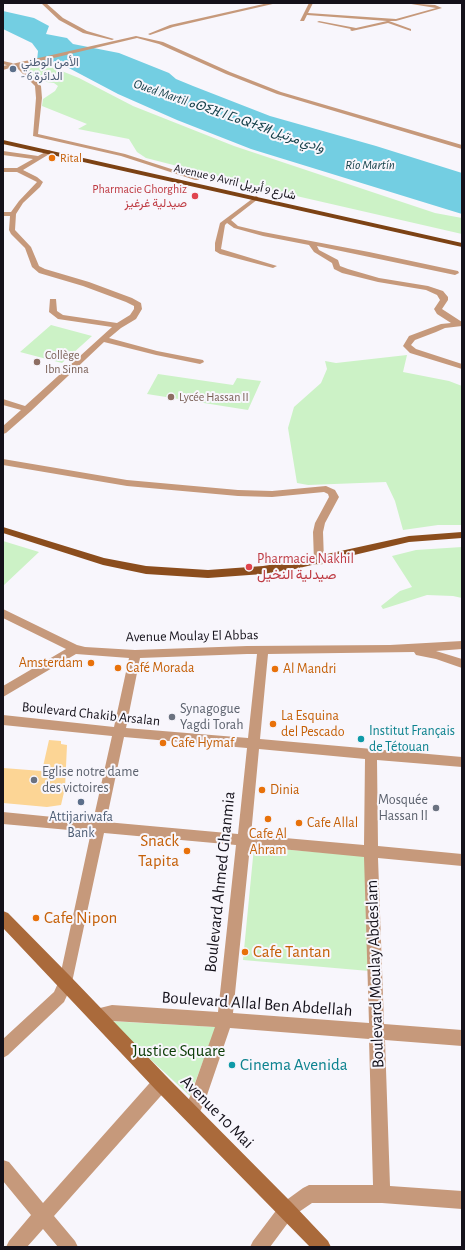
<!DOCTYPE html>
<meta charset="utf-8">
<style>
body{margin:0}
#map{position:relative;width:465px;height:1250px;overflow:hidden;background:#f8f6fc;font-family:"Alegreya Sans",sans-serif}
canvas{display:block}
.frame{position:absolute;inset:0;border:4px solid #14111a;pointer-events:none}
</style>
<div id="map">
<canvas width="465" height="1250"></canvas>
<div class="frame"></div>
</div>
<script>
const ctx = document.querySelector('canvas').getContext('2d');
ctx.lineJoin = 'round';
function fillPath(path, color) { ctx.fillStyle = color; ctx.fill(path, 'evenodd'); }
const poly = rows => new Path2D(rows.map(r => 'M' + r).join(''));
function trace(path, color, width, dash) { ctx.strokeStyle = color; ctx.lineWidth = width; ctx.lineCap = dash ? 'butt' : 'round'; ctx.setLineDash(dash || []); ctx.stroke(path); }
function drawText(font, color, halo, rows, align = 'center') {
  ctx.font = font + ' "Alegreya Sans",Vazirmatn,"Noto Sans Tifinagh",sans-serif'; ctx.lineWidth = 4; ctx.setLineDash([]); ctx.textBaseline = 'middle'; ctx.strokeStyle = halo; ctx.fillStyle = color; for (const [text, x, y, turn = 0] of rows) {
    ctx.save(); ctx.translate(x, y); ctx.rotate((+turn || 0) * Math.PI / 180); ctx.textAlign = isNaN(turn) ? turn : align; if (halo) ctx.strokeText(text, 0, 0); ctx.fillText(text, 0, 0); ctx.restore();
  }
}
const green = poly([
 [37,61,79,78,133,106,234,146,435,213,462,218,462,234,279,192,146,158,137,152,129,139,78,129,87,124,42,106,43,99,55,91,58,86,54,83,39,81,27,70,31,63],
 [51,325,92,336,62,363,20,352],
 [407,355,403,372,449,381,462,386,462,525,438,525,403,530,395,501,386,482,308,485,297,483,288,428,294,407,321,383,327,369,325,361,336,363],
 [158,374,233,385,237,378,261,381,248,410,147,394],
 [3,541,39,552,3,586],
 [462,547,462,598,453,596,427,595,383,609,381,606,400,591,412,587,392,556,416,550],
 [254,847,366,856,369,971,243,960],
 [109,1021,216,1027,190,1096]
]);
const water = poly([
 [3,11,34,18,49,26,46,34,67,38,73,44,119,53,169,73,176,79,193,86,270,116,376,146,462,173,462,214,251,149,177,120,118,94,65,66,50,61,37,61,38,51,32,43,3,29]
]);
const building = poly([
 [49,740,61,741,61,744,67,745,65,788,61,805,47,807,3,803,3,768,42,771]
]);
const minor = poly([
 [41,3,46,3,63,18,87,31,114,39,112,40,83,33,59,20,41,3],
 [309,3,313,3,308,13,396,19,436,8,405,3,435,5,442,8,396,21,389,21,411,29,411,31,388,23,352,31,350,30,351,29,317,22,319,21,356,28,387,21,307,15,304,21,300,21,309,3],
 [3,61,12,63,13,64,10,66,3,64,3,61],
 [49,150,52,152,51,153,23,170,37,177,43,182,40,187,23,203,16,214,15,230,31,247,39,266,45,269,89,282,132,298,141,303,142,309,136,319,121,328,109,338,157,351,203,360,204,362,200,364,156,355,104,342,31,411,6,433,3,434,3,426,21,410,3,405,3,399,25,406,112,327,58,319,49,312,50,299,56,299,57,311,63,315,117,323,130,315,134,309,134,306,126,302,83,286,39,273,32,267,25,248,11,234,9,230,10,216,3,216,3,212,11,212,19,201,37,182,17,172,3,172,3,168,17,168,33,159,3,155,3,151,38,156,49,150],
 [256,196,258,197,258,199,231,220,238,226,263,232,369,252,458,271,459,273,455,275,317,246,319,250,338,260,340,266,348,269,379,278,428,286,443,291,448,297,448,300,442,309,462,322,462,326,445,328,436,332,415,340,411,345,416,349,462,364,462,369,410,353,403,346,409,336,441,324,451,323,437,314,434,309,440,300,437,295,426,290,378,282,342,273,334,269,332,263,314,252,309,245,263,236,234,228,227,223,225,225,221,249,277,266,273,268,220,254,215,251,215,243,220,223,256,196],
 [3,459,127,480,238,490,272,491,326,486,335,490,339,497,325,523,323,532,324,561,323,564,319,565,315,564,314,561,313,532,315,523,329,497,328,494,324,492,272,497,238,496,127,486,3,465,3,459],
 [3,609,77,645,85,647,135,650,247,646,390,645,462,641,462,649,436,651,462,659,462,668,436,659,416,655,414,652,268,654,260,739,462,757,462,767,377,760,378,846,462,854,462,866,378,858,384,1024,462,1030,462,1046,385,1040,390,1186,462,1191,462,1209,382,1203,312,1203,293,1216,270,1247,250,1247,253,1241,281,1204,303,1188,309,1185,373,1185,369,1039,230,1028,205,1101,197,1118,191,1120,185,1118,183,1112,192,1092,215,1027,112,1021,97,1023,92,1020,89,1015,92,1010,112,1005,218,1012,236,845,104,833,71,987,64,1002,8,1055,3,1058,3,1039,54,992,59,981,91,832,3,824,3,812,93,821,112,736,3,725,3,715,114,727,129,658,76,654,3,697,3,686,66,649,3,618,3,609],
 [247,654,257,654,248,738,126,728,140,658,247,654],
 [124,737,247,748,238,834,106,822,124,737],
 [259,749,365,759,364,845,251,835,259,749],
 [250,846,364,857,369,1023,233,1013,250,846],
 [161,1075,167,1077,169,1083,167,1089,54,1216,75,1241,78,1247,58,1247,43,1229,27,1247,6,1247,9,1241,31,1215,3,1181,3,1160,9,1162,43,1203,155,1077,161,1075]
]);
const tertiary = poly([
 [268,3,277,3,173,27,150,35,148,34,170,25,268,3],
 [136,36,163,42,230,72,281,92,462,145,462,149,277,94,226,74,159,44,137,38,20,66,41,86,42,98,38,134,125,154,199,178,199,180,195,180,121,156,33,136,36,98,35,86,17,68,13,67,3,70,3,66,136,36]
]);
const secondary = poly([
 [3,911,8,913,71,977,167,1077,293,1204,328,1241,331,1247,310,1247,155,1089,3,928,3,911]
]);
const primary = poly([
 [3,527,104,558,146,566,208,570,263,566,295,561,409,536,462,532,462,538,409,542,295,569,263,574,208,578,146,574,103,565,3,533,3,527]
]);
const trunk = poly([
 [3,140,462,243,462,247,3,144,3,140]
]);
const markers = [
 [13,69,4,"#5c6f8a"],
 [52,158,4,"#e8710a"],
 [195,196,4,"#e0444e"],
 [37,362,4,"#8d6e63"],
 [171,397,4,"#8d6e63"],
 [249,567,4,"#e0444e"],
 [91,663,4,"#e8710a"],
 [118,668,4,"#e8710a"],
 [275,669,4,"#e8710a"],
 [172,717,4,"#6b7280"],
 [273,724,4,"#e8710a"],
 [361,739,4,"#0f9aa8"],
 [163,743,4,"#e8710a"],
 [34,780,4,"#6b7280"],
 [262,790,4,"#e8710a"],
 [81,802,4,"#5c6f8a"],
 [436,808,4,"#6b7280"],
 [268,819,4,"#e8710a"],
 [299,823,4,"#e8710a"],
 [187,851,4,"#e8710a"],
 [36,918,4,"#e8710a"],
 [245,952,4,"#e8710a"],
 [232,1065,4,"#0f9aa8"]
];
const farServicenames = [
 ["الأمن الوطني",21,62],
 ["- الدائرة 6",21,76]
];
const farFoodnames = [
 ["Rital",60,158]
];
const farStreetnames = [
 ["Avenue 9 Avril شارع 9 أبريل",235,182,13]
];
const farHealthnames = [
 ["Pharmacie Ghorghiz",187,189],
 ["صيدلية غرغيز",187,203]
];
const farEducationnames = [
 ["Collège",45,355],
 ["Ibn Sinna",45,369],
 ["Lycée Hassan II",179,397]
];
const farWaternames = [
 ["Oued Martil ⴰⵙⵉⴼ ⵏ ⵎⴰⵕⵜⵉⵍ وادي مرتيل",229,116,19],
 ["Río Martín",370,165]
];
const healthNames = [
 ["Pharmacie Nakhil",257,559],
 ["صيدلية النخيل",257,575]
];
const streetNames = [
 ["Avenue Moulay El Abbas",192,636,-1],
 ["Boulevard Chakib Arsalan",91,714,6]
];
const foodNames = [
 ["Amsterdam",83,663,"right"],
 ["Café Morada",126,668],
 ["Al Mandri",283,669],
 ["La Esquina",281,716],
 ["del Pescado",281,732],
 ["Cafe Hymaf",171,743],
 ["Dinia",270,790],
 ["Cafe Allal",307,823],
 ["Cafe Al",268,834,"center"],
 ["Ahram",268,850,"center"]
];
const worshipNames = [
 ["Synagogue",180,709],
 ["Yagdi Torah",180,725],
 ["Eglise notre dame",42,772],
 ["des victoires",42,788],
 ["Mosquée",428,800,"right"],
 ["Hassan II",428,816,"right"]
];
const cultureNames = [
 ["Institut Français",369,731],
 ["de Tétouan",369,747]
];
const serviceNames = [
 ["Attijariwafa",81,817],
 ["Bank",81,833]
];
const nearFoodnames = [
 ["Snack",179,841,"right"],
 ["Tapita",179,861,"right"],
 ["Cafe Nipon",44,918],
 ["Cafe Tantan",253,952]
];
const nearStreetnames = [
 ["Boulevard Ahmed Ghanmia",220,882,-84],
 ["Boulevard Moulay Abdeslam",375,974,-92],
 ["Boulevard Allal Ben Abdellah",257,1004,4],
 ["Avenue 10 Mai",217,1112,45]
];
const nearParknames = [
 ["Justice Square",179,1051]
];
const nearCulturenames = [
 ["Cinema Avenida",240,1065]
];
fillPath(green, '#ccf2c6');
fillPath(water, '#73cee2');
fillPath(building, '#fcd595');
fillPath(minor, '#c6997b');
fillPath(tertiary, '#c6997b');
fillPath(secondary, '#aa6a3b');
fillPath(primary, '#8b4d1d');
fillPath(trunk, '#7c4214');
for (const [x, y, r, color] of markers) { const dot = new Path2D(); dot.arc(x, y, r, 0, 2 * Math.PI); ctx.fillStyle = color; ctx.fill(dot); trace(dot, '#f8f6fc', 1.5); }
drawText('12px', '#4e5e75', '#f8f6fc', farServicenames, 'left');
drawText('12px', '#c56008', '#f8f6fc', farFoodnames, 'left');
drawText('12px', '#14111a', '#f8f6fc', farStreetnames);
drawText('12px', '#be3a42', '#f8f6fc', farHealthnames, 'right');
drawText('12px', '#785e54', '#f8f6fc', farEducationnames, 'left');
drawText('italic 13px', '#16414a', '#f8f6fc', farWaternames);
drawText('14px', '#be3a42', '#f8f6fc', healthNames, 'left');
drawText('14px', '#14111a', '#f8f6fc', streetNames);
drawText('14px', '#c56008', '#f8f6fc', foodNames, 'left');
drawText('14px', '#5b616d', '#f8f6fc', worshipNames, 'left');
drawText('14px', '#0d838f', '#f8f6fc', cultureNames, 'left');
drawText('14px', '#4e5e75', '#f8f6fc', serviceNames);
drawText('17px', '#c56008', '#f8f6fc', nearFoodnames, 'left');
drawText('17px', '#14111a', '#f8f6fc', nearStreetnames);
drawText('17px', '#0c3d06', '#f8f6fc', nearParknames);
drawText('17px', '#0d838f', '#f8f6fc', nearCulturenames, 'left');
</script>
